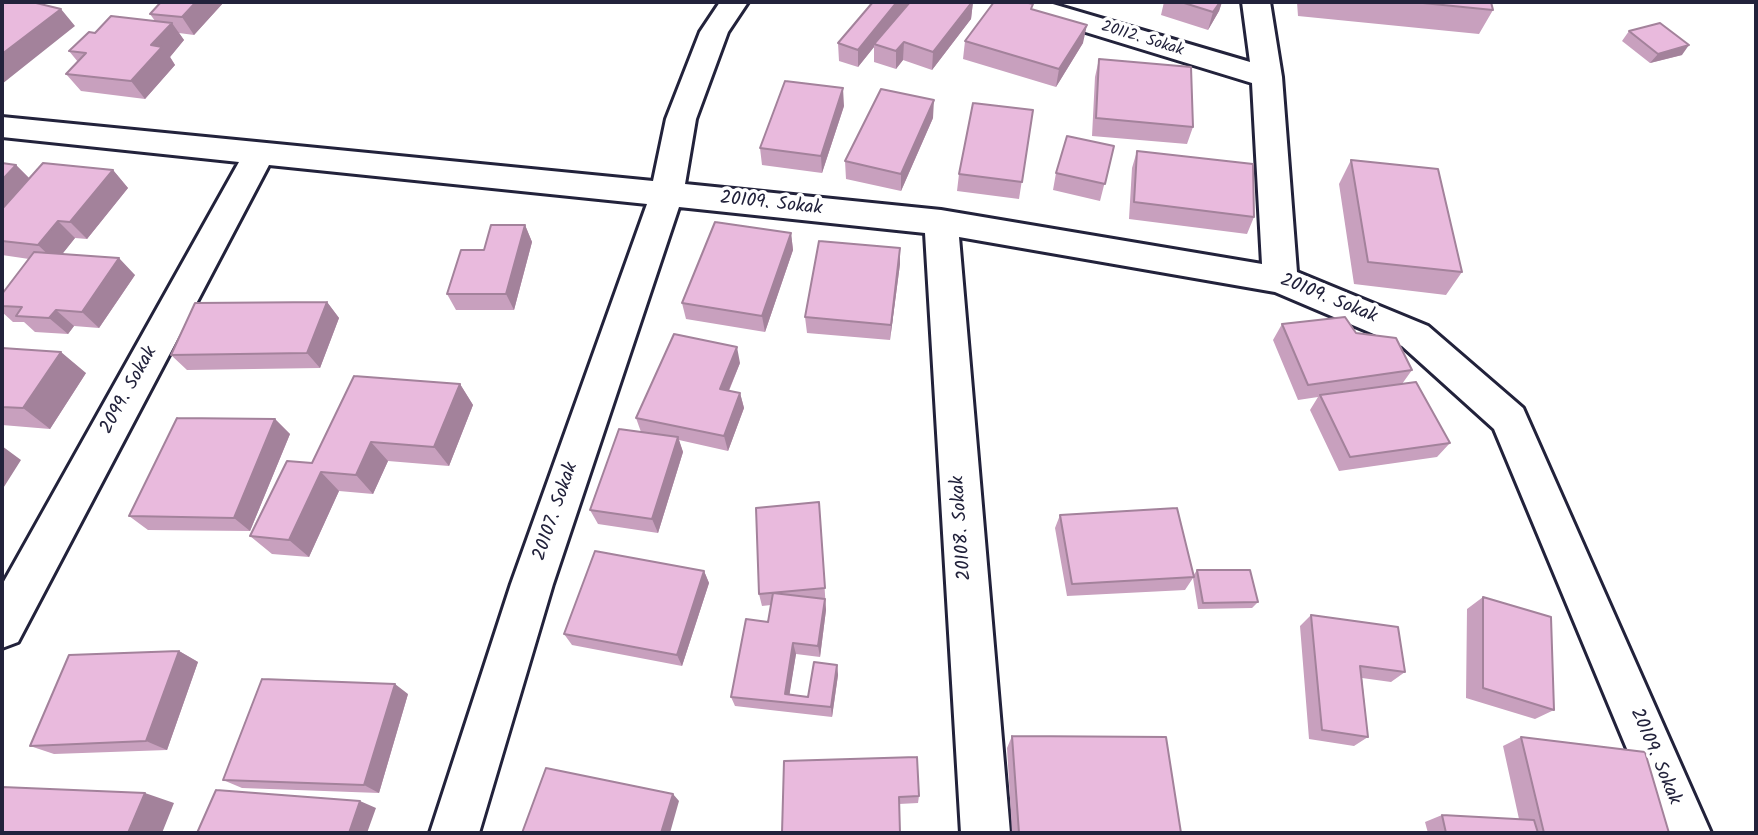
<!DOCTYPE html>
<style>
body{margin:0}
#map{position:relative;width:1758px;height:835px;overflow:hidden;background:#fff;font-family:Kalam,sans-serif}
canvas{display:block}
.frame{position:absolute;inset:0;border:4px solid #22223b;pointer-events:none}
</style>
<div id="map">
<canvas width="1758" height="835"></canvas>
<div class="frame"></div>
</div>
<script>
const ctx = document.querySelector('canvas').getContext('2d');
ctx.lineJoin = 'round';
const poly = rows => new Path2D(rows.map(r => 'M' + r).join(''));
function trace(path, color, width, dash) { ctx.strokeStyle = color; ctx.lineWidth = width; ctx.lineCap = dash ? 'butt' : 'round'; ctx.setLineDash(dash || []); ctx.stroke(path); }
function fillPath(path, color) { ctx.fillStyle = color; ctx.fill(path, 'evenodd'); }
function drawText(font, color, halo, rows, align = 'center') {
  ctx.font = font + ' Kalam,sans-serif'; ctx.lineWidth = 7; ctx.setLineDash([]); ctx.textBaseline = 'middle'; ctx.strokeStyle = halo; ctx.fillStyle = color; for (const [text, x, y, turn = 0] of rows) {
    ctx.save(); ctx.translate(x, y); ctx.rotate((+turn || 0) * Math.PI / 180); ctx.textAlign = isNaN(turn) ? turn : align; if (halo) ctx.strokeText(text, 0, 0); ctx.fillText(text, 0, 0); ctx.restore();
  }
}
const minor = poly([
 [720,2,748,2,728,32,696,119,685,184,941,210,1262,264,1252,83,1007,8,1003,2,1046,2,1250,62,1242,2,1270,2,1282,77,1297,272,1428,326,1523,408,1711,833,1662,833,1494,429,1402,346,1275,292,959,237,1010,833,961,833,925,233,679,207,553,584,479,833,430,833,511,584,647,204,269,165,18,642,2,648,2,585,239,162,2,137,2,117,653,181,666,119,700,32,720,2]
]);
const wall = poly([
 [161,2,224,2,194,35,179,33,184,40,170,57,175,65,145,99,81,91,66,74,78,62,69,51,95,33,155,21,150,14],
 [973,2,971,19,932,70,903,60,896,69,874,62,874,47,858,67,839,61,838,43],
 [1164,2,1222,2,1219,11,1208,30,1161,15],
 [1297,2,1491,2,1493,10,1479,34,1298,16],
 [1033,9,1083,43,1056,87,963,59,965,41],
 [1629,31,1682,55,1650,63,1622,41],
 [1099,59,1193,127,1187,144,1092,136,1095,77],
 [844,106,822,173,762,165,760,148],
 [1033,110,1019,199,957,191,959,174],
 [933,118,901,191,846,179,845,161],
 [1114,146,1100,201,1053,190,1056,173],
 [1137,151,1254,217,1247,234,1129,219,1132,168],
 [1351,160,1462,272,1446,295,1354,284,1339,184],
 [2,163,16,165,29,178,113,170,128,188,87,239,75,238,62,254,135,275,99,328,74,326,68,334,35,332,24,322,13,322,2,312,2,294,29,259,2,255],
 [525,225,532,242,514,310,456,310,447,294,484,250],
 [791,233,793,250,765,332,686,319,682,303],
 [900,248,900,264,890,340,807,333,805,317],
 [327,302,339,318,320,368,187,370,171,355],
 [1282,324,1356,333,1412,370,1402,384,1450,443,1437,457,1339,471,1310,410,1318,397,1298,400,1273,340],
 [2,348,86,373,50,429,2,425],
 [740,363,729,391,740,393,744,408,728,451,679,440,683,452,658,533,598,524,590,510,641,432,636,418],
 [460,384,473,405,449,466,388,461,373,494,339,491,309,557,272,554,250,536,312,463],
 [275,419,290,434,250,531,148,530,129,516],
 [1060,515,1193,576,1197,570,1258,602,1252,608,1198,609,1193,578,1185,590,1067,596,1055,528],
 [820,516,826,610,820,657,796,654,789,695,808,697,837,665,838,675,832,717,735,706,731,697,768,622,771,605,762,606,759,594],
 [704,571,709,583,682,666,572,645,564,634],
 [1483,597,1554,710,1535,719,1466,698,1467,609],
 [1311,615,1405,672,1391,682,1362,678,1368,737,1354,746,1309,739,1300,626],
 [179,651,198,662,167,750,54,754,30,746],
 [408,694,379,793,242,788,223,780],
 [1012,736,1181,833,1012,833,1007,748],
 [1521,737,1669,833,1428,833,1425,822,1442,815,1519,819,1503,746],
 [784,761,919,796,918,803,899,804]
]);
const shadedWall = poly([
 [196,2,224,2,194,35,182,17],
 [897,2,910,2,874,44,874,47,858,67,858,50],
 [973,2,971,19,932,70,933,52],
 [1220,2,1222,2,1219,11,1208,30,1213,12],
 [61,9,75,26,2,84,2,54],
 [172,23,184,40,170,57,175,65,145,99,131,81,151,45],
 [1087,25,1083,43,1056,87,1059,69],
 [904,42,903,60,896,69,896,51],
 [1689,45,1682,55,1650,63,1658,54],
 [843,88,844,106,822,173,821,156],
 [934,100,933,118,901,191,901,174],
 [16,165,33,182,2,216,2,180],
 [113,170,128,188,87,239,70,222],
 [58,221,75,238,56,262,38,245],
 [525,225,532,242,514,310,506,294],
 [791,233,793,250,765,332,762,316],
 [900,248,900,264,890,340,891,325],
 [119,258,135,275,99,328,82,312],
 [327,302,339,318,320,368,307,353],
 [56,310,74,326,68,334,49,318],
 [737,347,740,363,723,404,720,389],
 [61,352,86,373,50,429,23,408],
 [460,384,473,405,449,466,434,447],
 [740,393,744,408,728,451,724,436],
 [275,419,290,434,250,531,234,518],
 [678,437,683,452,658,533,652,519],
 [371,442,388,461,373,494,356,475],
 [2,446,21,460,2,490],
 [321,472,339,491,309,557,289,540],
 [704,571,709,583,682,666,677,655],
 [825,599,826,610,820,657,818,646],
 [793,643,796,654,788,704,785,694],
 [179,651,198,662,167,750,146,741],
 [837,665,838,675,832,717,831,707],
 [395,684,408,694,379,793,364,785],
 [145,793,174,803,162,833,128,833],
 [673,794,679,801,670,833,661,833],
 [360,801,376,808,367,833,349,833]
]);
const building = poly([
 [4,2,32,2,61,9,2,54,2,4,4,2],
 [161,2,196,2,182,17,150,14,161,2],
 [873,2,897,2,858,50,838,43,873,2],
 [910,2,972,2,933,52,904,42,896,51,874,44,910,2],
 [994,2,1024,2,1033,4,1031,9,1087,25,1059,69,965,41,994,2],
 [1181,2,1220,2,1213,12,1181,2],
 [1413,2,1491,2,1493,10,1413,2],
 [111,16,172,23,151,45,162,47,131,81,66,74,86,53,69,51,89,32,95,33,111,16],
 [1660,23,1689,45,1658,54,1629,31,1660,23],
 [1099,59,1191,67,1193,127,1096,118,1099,59],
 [785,81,843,88,821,156,760,148,785,81],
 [881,89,934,100,901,174,845,161,881,89],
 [973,103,1033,110,1022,182,959,174,973,103],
 [1067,136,1114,146,1105,184,1056,173,1067,136],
 [1137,151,1253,164,1254,217,1134,202,1137,151],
 [1351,160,1438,169,1462,272,1368,262,1351,160],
 [2,163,16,165,2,180,2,163],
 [43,163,113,170,70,222,58,221,38,245,2,241,2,209,43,163],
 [715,222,791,233,762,316,682,303,715,222],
 [491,225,525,225,506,294,447,294,461,250,484,250,491,225],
 [819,241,900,248,891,325,805,317,819,241],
 [34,252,119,258,82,312,56,310,49,318,16,316,22,307,2,306,2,294,34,252],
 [327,302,307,353,171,355,195,303,327,302],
 [1345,317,1356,333,1396,338,1412,370,1308,385,1282,324,1345,317],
 [674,334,737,347,720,389,740,393,724,436,636,418,674,334],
 [2,348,61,352,23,408,2,407,2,348],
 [354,376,460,384,434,447,371,442,356,475,321,472,289,540,250,536,287,461,312,463,354,376],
 [1416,382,1450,443,1350,457,1320,395,1416,382],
 [177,418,275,419,234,518,129,516,177,418],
 [619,429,678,437,652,519,590,510,619,429],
 [819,502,825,588,759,594,756,508,819,502],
 [1177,508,1194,577,1072,584,1060,515,1177,508],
 [595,551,704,571,677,655,564,634,595,551],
 [1197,570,1250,570,1258,602,1203,603,1197,570],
 [773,593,825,599,818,646,793,643,785,694,808,697,814,662,837,665,831,707,731,697,746,619,768,622,773,593],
 [1483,597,1551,617,1554,710,1483,688,1483,597],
 [1311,615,1398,627,1405,672,1360,666,1368,737,1322,730,1311,615],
 [179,651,146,741,30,746,69,655,179,651],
 [262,679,395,684,364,785,223,780,262,679],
 [1012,736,1166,737,1181,833,1019,833,1012,736],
 [1521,737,1645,752,1669,833,1544,833,1521,737],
 [917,757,919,796,899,797,900,833,782,833,784,761,917,757],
 [546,768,673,794,661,833,522,833,546,768],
 [2,787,145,793,128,833,2,833,2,787],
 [216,790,360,801,349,833,197,833,216,790],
 [1442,815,1534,820,1538,833,1446,833,1442,815]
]);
const farStreetnames = [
 ["20112. Sokak",1142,40,17]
];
const streetNames = [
 ["20109. Sokak",771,205,6],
 ["20109. Sokak",1328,300,22],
 ["2099. Sokak",130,391,-61],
 ["20107. Sokak",557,512,-71],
 ["20108. Sokak",963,528,-94],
 ["20109. Sokak",1654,757,67]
];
trace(minor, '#22223b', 6);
fillPath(minor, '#fff');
fillPath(wall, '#c8a0be');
fillPath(shadedWall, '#a3829b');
fillPath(building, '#e9badd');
trace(building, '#a3829b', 2);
drawText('16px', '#22223b', '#fff', farStreetnames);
drawText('19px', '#22223b', '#fff', streetNames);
</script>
